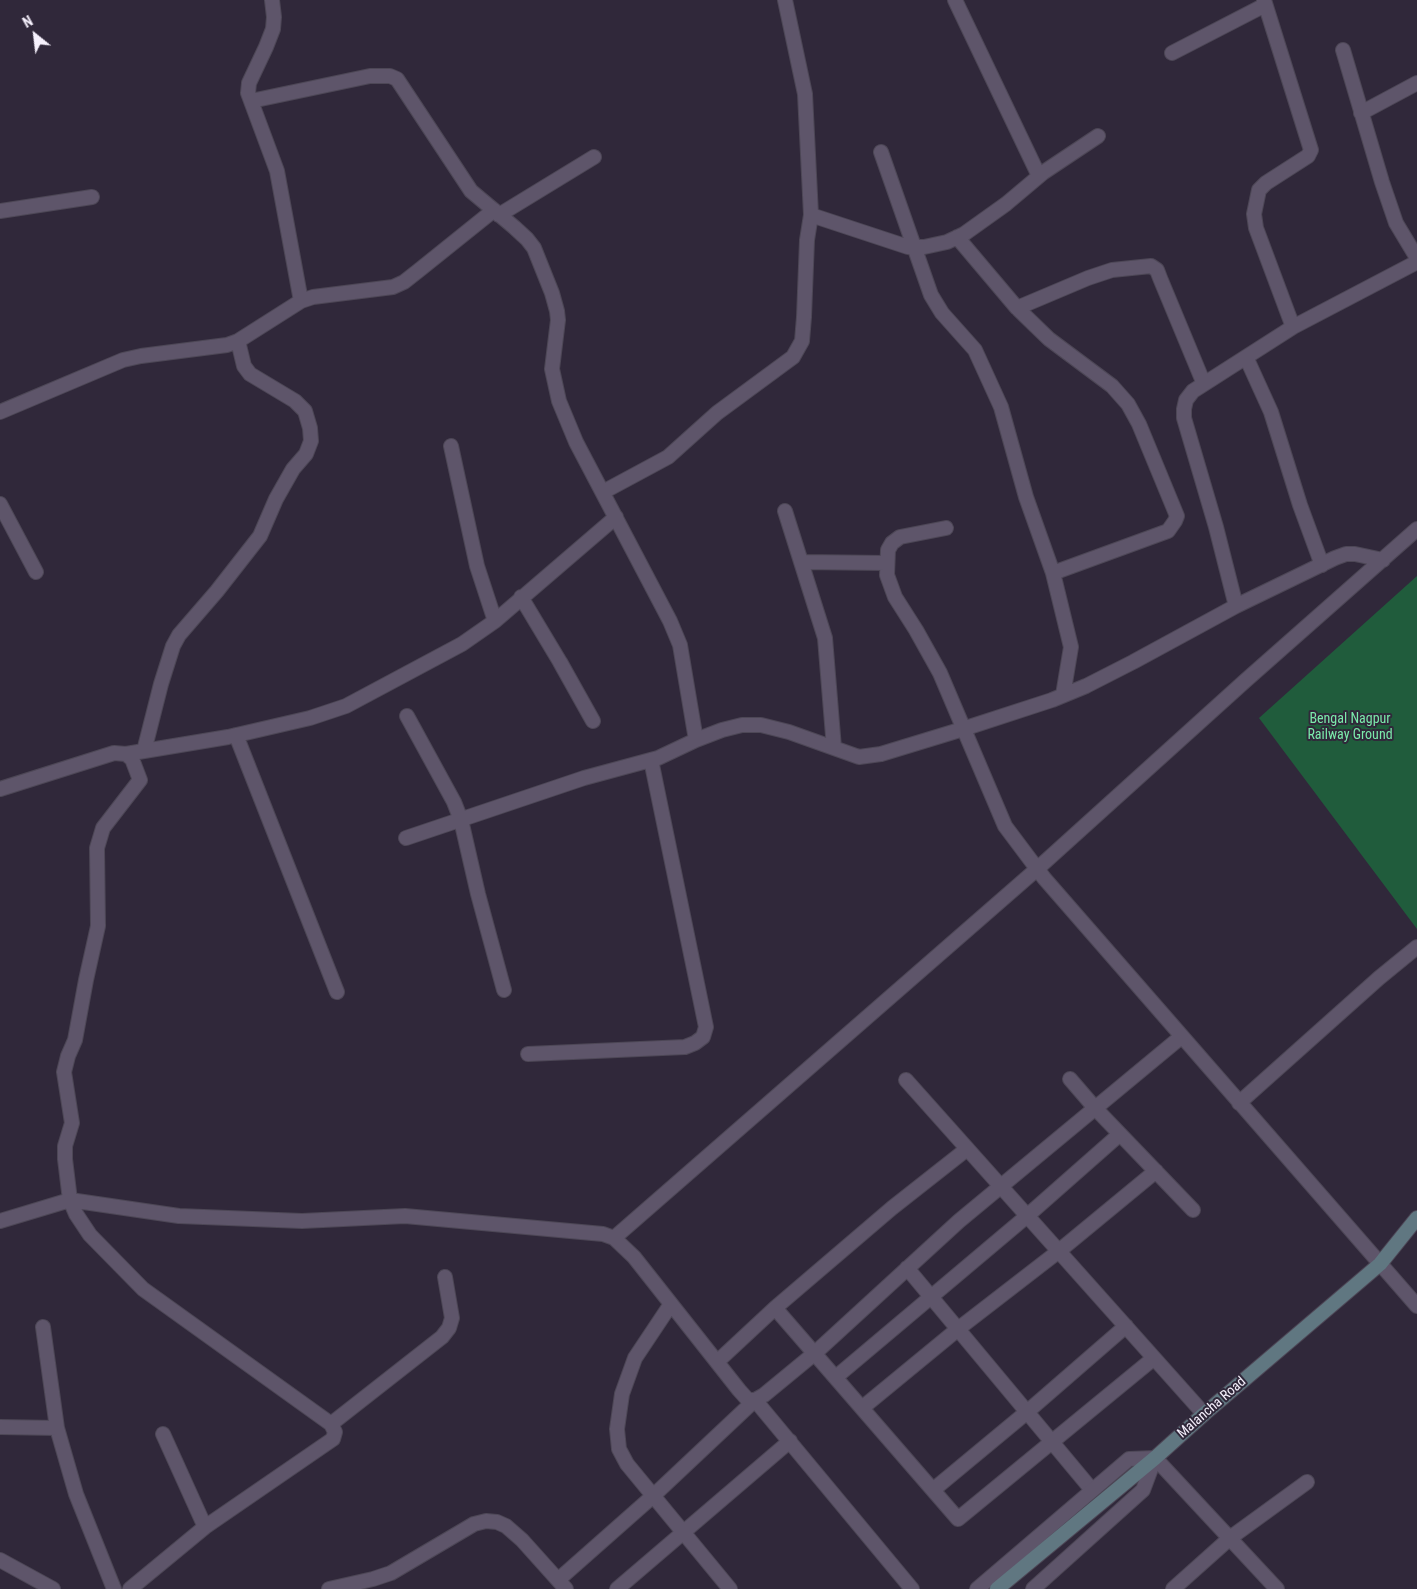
<!DOCTYPE html>
<style>
body{margin:0}
#map{position:relative;width:1417px;height:1589px;overflow:hidden;background:#30283a;font-family:"Roboto Condensed",sans-serif}
canvas{display:block}
.north{position:absolute;left:10px;top:10px;width:50px;height:50px;-webkit-text-stroke:4px #30283a;paint-order:stroke;rotate:331deg;font-size:14px;font-weight:700;line-height:20px;text-align:center;color:#f6f1fd}
.north::after{content:'';display:block;margin:auto;width:18px;height:22px;background:#f6f1fd;clip-path:polygon(50% 0,100% 100%,50% 72%,0 100%)}
</style>
<div id="map">
<canvas width="1417" height="1589"></canvas>
<div class="north">N</div>
</div>
<script>
const ctx = document.querySelector('canvas').getContext('2d');
ctx.lineJoin = 'round';
function fillPath(path, color) { ctx.fillStyle = color; ctx.fill(path, 'evenodd'); }
const poly = rows => new Path2D(rows.map(r => 'M' + r).join(''));
function trace(path, color, width, dash) { ctx.strokeStyle = color; ctx.lineWidth = width; ctx.lineCap = dash ? 'butt' : 'round'; ctx.setLineDash(dash || []); ctx.stroke(path); }
function drawText(font, color, halo, rows, align = 'center') {
  ctx.font = font + ' "Roboto Condensed",sans-serif'; ctx.lineWidth = 4; ctx.setLineDash([]); ctx.textBaseline = 'middle'; ctx.strokeStyle = halo; ctx.fillStyle = color; for (const [text, x, y, turn = 0] of rows) {
    ctx.save(); ctx.translate(x, y); ctx.rotate((+turn || 0) * Math.PI / 180); ctx.textAlign = isNaN(turn) ? turn : align; if (halo) ctx.strokeText(text, 0, 0); ctx.fillText(text, 0, 0); ctx.restore();
  }
}
const green = poly([
 [1417,576,1417,929,1259,718]
]);
const minor = poly([
 [272,0,274,17,273,29,266,47,249,83,248,93,277,171,301,301],
 [955,0,1039,176],
 [1264,0,1311,150,1308,156,1266,183,1259,190,1254,214,1256,228,1293,327],
 [1343,50,1382,182,1396,223,1417,258],
 [1172,53,1265,5],
 [251,101,370,76,390,76,397,79,471,191,514,227,527,239,534,248,552,293,557,311,558,320,552,369,559,401,576,442,670,621,680,645,696,740],
 [1361,113,1417,83],
 [881,152,931,295,942,313,975,350,1001,407,1026,497,1053,573,1071,647,1063,695],
 [0,211,92,197],
 [499,215,594,157],
 [811,215,908,247,924,247,947,242,964,234,1006,204,1044,172,1098,136],
 [957,237,1017,308,1049,339,1112,386,1128,404,1139,424,1177,516,1175,521,1168,531,1053,573],
 [1017,308,1088,278,1112,270,1151,266,1157,270,1160,278,1204,384],
 [1246,357,1271,412,1300,505,1322,565],
 [0,412,123,360,141,356,227,345,238,341,301,301,313,297,393,287,404,282,418,271,494,210],
 [451,446,477,566,495,621],
 [603,492,668,457,717,413,793,357,802,341,804,317,807,240,811,215,805,94,785,0],
 [0,504,36,572],
 [785,511,825,638,834,748],
 [946,528,900,537,892,543,888,550,887,575,895,597,916,630,940,673,1005,826,1044,878,1417,1306],
 [801,562,886,563],
 [521,597,560,662,593,721],
 [1236,606,1216,527,1184,418,1184,409,1186,400,1193,391,1293,327,1417,262],
 [407,716,454,802,461,820,478,894,504,990],
 [236,735,337,992],
 [144,751,161,684,173,646,179,635,217,591,260,536,276,499,293,469,306,454,311,441,310,428,305,411,295,401,250,374,244,366,238,341],
 [126,754,228,737,310,718,346,706,462,644,495,621,616,517],
 [0,789,114,753,126,754,132,759,140,780,103,828,97,848,98,926,86,980,75,1040,68,1056,64,1072,72,1123,65,1146,65,1159,70,1200,76,1214,90,1235,143,1289,331,1424,335,1432,333,1439,205,1527,130,1589],
 [406,838,584,778,658,758,696,740,722,730,742,725,761,725,789,732,859,757,881,754,963,729,1052,700,1086,686,1133,662,1236,606,1335,558,1346,554,1355,554,1383,560],
 [528,1054,685,1047,695,1043,703,1037,706,1027,651,760],
 [1070,1079,1095,1108,1193,1210],
 [906,1080,1204,1414],
 [1239,1103,1379,978,1417,947],
 [0,1221,70,1200,179,1216,302,1221,405,1216,603,1234,614,1238,634,1257,739,1390,748,1400,755,1400,764,1395,815,1353,959,1221,1181,1037],
 [614,1238,1037,869,1245,681,1417,529],
 [907,1268,1092,1490],
 [671,1304,635,1358,622,1394,617,1429,619,1449,627,1464,730,1589],
 [775,1308,958,1519,1154,1358],
 [43,1327,57,1428,76,1494,114,1589],
 [717,1362,775,1308,892,1208,967,1149],
 [836,1377,1027,1216,1120,1134],
 [862,1408,958,1329,1059,1251,1156,1171],
 [331,1424,442,1337,449,1328,452,1318,445,1277],
 [0,1427,57,1428],
 [163,1434,205,1527],
 [1155,1458,1277,1589],
 [933,1490,1027,1412,1126,1326],
 [558,1580,653,1496,755,1400,912,1589],
 [329,1589,373,1579,391,1573,474,1524,486,1521,497,1522,506,1526,522,1540,566,1589],
 [617,1589,790,1441],
 [1173,1589,1230,1538,1307,1482]
]);
const tertiary = poly([
 [0,1560,53,1589],
 [977,1589,1129,1459,1155,1458,1143,1490,1033,1589]
]);
const secondary = poly([
 [997,1589,1155,1458,1204,1414,1380,1264,1417,1218]
]);
const parkNames = [
 ["Bengal Nagpur",1350,719],
 ["Railway Ground",1350,735]
];
const streetNames = [
 ["Malancha Road",1212,1408,-41]
];
fillPath(green, '#205c3c');
trace(minor, '#4d4756', 16);
trace(tertiary, '#4d4756', 16);
trace(secondary, '#4d4756', 16);
trace(minor, '#5e556a', 14);
trace(tertiary, '#5e556a', 14);
trace(secondary, '#607781', 14);
drawText('14px', '#7bebab', '#30283a', parkNames);
drawText('14px', '#f6f1fd', '#30283a', streetNames);
</script>
